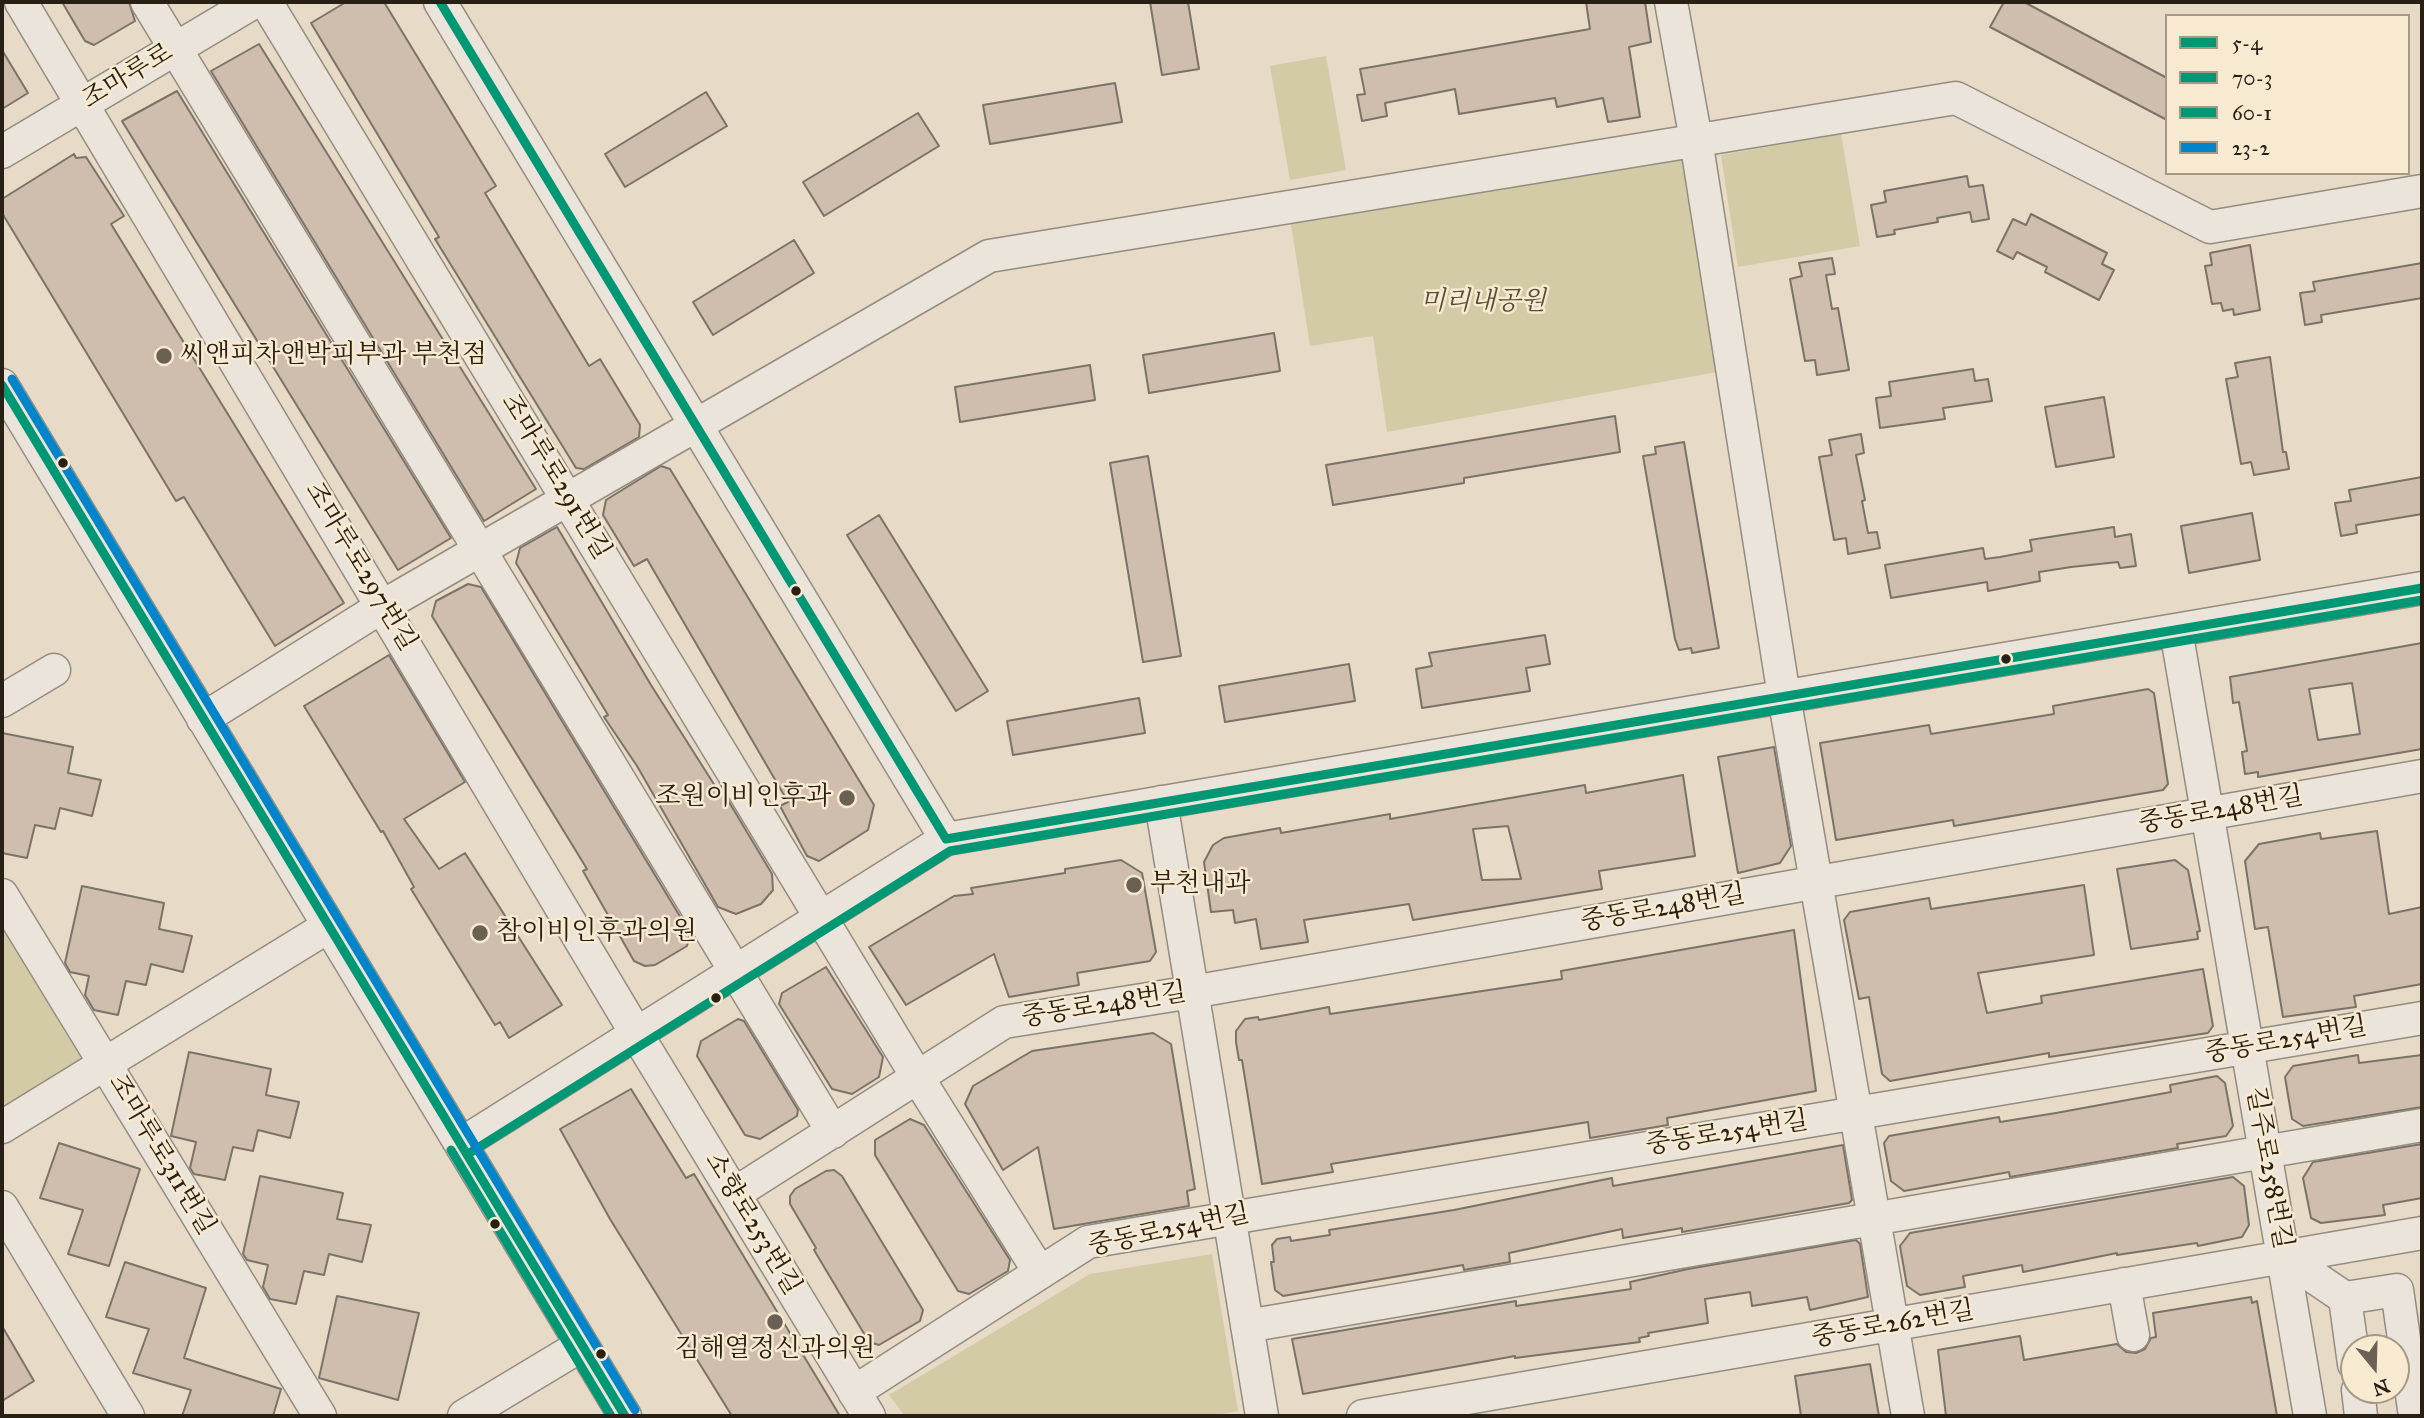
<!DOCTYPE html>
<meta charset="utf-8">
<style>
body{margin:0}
#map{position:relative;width:2424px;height:1418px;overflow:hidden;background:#e7dac6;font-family:"IM FELL Great Primer",serif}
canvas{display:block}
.frame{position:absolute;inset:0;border:4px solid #282014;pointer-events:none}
.legend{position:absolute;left:2165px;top:14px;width:245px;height:161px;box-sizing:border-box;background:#f8e9d1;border:2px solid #a59985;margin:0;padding:9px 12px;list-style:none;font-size:21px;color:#282014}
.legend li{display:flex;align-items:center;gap:14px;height:35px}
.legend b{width:35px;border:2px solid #a59985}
.north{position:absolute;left:2340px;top:1334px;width:70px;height:70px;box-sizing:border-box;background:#f8e9d1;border:2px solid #a59985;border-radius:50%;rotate:161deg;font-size:19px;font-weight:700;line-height:28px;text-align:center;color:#282014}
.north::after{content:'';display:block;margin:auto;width:24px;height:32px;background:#6b6152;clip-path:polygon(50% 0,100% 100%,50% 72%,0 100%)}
</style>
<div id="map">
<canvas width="2424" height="1418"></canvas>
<div class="frame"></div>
<ul class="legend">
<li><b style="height:9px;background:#009775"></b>5-4</li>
<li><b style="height:9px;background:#009775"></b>70-3</li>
<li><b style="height:9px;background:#009775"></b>60-1</li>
<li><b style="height:9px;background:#0085ca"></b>23-2</li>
</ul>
<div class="north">N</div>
</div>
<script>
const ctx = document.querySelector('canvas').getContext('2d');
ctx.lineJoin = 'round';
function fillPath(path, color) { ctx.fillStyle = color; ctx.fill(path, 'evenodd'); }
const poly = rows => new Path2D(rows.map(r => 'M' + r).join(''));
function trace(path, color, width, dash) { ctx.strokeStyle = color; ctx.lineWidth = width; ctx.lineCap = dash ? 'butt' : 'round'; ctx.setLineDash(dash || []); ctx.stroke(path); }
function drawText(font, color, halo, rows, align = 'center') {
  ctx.font = font + ' "IM FELL Great Primer","Noto Serif KR",serif'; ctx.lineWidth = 5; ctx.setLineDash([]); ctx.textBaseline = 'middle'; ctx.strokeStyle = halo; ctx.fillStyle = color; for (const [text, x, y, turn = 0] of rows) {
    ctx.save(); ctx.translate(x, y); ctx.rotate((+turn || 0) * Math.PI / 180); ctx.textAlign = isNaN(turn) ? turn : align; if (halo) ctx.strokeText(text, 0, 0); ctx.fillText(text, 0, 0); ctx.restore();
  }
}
const green = poly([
 [1326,56,1346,170,1290,180,1270,66],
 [1841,134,1860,246,1738,267,1721,155],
 [1689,158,1722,371,1387,432,1373,336,1310,346,1291,224],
 [2,895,106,1065,2,1127],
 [1212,1254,1238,1411,1210,1416,905,1416,889,1395,1090,1274]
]);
const building = poly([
 [62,2,129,2,135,21,94,45,85,41,62,2],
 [346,2,384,2,496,186,485,193,589,366,600,359,640,425,639,437,584,469,576,468,435,239,439,237,311,23,346,2],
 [1150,2,1188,2,1199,69,1162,75,1150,2],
 [1586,2,1645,2,1651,42,1629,47,1640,117,1608,122,1603,98,1557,107,1555,98,1459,114,1455,89,1385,103,1387,116,1362,121,1357,95,1365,94,1360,69,1590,29,1586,2],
 [2004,2,2024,2,2167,78,2167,120,1990,27,2004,2],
 [259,44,536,489,484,521,211,71,259,44],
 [2,50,28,93,2,109,2,50],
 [1115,83,1122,122,990,144,983,105,1115,83],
 [177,91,451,538,398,570,122,121,177,91],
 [706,92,727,126,625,187,605,154,706,92],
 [918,113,939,146,824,216,803,182,918,113],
 [74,154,76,158,86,157,124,216,111,224,344,603,275,646,184,497,176,501,2,213,2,199,74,154],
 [1967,176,1969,187,1983,185,1989,219,1972,222,1970,212,1937,218,1938,222,1894,230,1895,234,1877,237,1871,205,1886,202,1884,191,1967,176],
 [2031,214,2107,253,2102,264,2114,270,2099,300,2045,272,2047,267,2017,252,2013,259,1997,251,2013,219,2026,225,2031,214],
 [794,240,814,273,713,335,693,302,794,240],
 [2250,245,2260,310,2234,315,2233,309,2223,311,2221,303,2212,304,2205,266,2212,265,2210,253,2250,245],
 [1832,258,1835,274,1826,275,1832,309,1838,308,1849,370,1817,375,1815,360,1805,361,1790,279,1802,276,1799,263,1832,258],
 [2422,263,2422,298,2321,315,2322,322,2305,325,2300,293,2315,291,2313,282,2422,263],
 [1274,333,1280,371,1149,393,1143,355,1274,333],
 [2270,357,2283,452,2286,452,2289,469,2254,475,2251,462,2241,464,2226,379,2238,377,2235,363,2270,357],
 [1090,365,1095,400,960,422,955,387,1090,365],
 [1973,369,1975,381,1988,379,1992,401,1943,408,1945,419,1880,428,1876,398,1891,396,1889,382,1973,369],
 [2104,397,2114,457,2056,467,2045,407,2104,397],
 [1615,416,1620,452,1464,478,1464,483,1333,505,1326,465,1615,416],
 [1861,434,1864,453,1856,455,1865,500,1862,501,1868,533,1877,532,1880,548,1848,554,1846,538,1834,540,1819,457,1832,455,1829,440,1861,434],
 [1684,442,1719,648,1692,653,1691,648,1679,650,1675,639,1643,456,1656,454,1655,447,1684,442],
 [1148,456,1181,656,1143,662,1110,463,1148,456],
 [661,466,670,469,874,805,868,830,819,861,807,856,780,806,788,802,647,559,634,566,603,515,606,500,661,466],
 [2422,477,2422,514,2356,525,2357,533,2341,536,2335,503,2351,501,2349,490,2422,477],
 [2252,513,2260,560,2189,573,2181,526,2252,513],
 [879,515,988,691,956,711,847,535,879,515],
 [557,527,651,685,717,789,720,787,772,874,773,890,761,904,736,914,718,907,637,766,604,717,608,715,516,563,520,548,557,527],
 [2114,527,2115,537,2131,534,2136,566,2120,568,2118,562,2071,567,2039,572,2040,581,1988,591,1987,582,1891,598,1885,565,1983,548,1985,559,2000,557,2032,551,2030,540,2114,527],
 [468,584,481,587,690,933,687,946,655,965,645,966,634,961,583,871,587,869,432,616,436,601,468,584],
 [1545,635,1550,664,1526,668,1530,691,1422,708,1416,669,1432,666,1429,653,1545,635],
 [2422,643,2422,749,2258,777,2258,772,2245,774,2242,752,2247,751,2239,702,2233,703,2230,677,2422,643],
 [2352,683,2360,734,2318,740,2309,689,2352,683],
 [389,655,465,782,404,819,439,869,465,853,562,1005,509,1038,500,1022,495,1025,411,889,414,887,383,831,381,832,304,706,389,655],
 [1349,664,1355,701,1225,722,1219,686,1349,664],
 [2148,689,2154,693,2168,784,2163,790,1954,826,1953,820,1836,840,1820,743,1929,725,1931,734,2054,714,2053,706,2148,689],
 [1139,698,1145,733,1013,755,1007,721,1139,698],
 [2,733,73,747,68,773,101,780,92,816,60,808,55,829,35,825,27,858,2,853,2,733],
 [1774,747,1791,846,1780,863,1738,873,1718,757,1774,747],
 [1683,775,1695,856,1599,871,1602,889,1413,920,1409,904,1304,920,1308,942,1261,949,1256,919,1235,923,1233,910,1211,912,1204,862,1213,845,1224,838,1280,828,1281,833,1390,814,1390,819,1585,785,1586,793,1683,775],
 [1508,826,1521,879,1482,880,1473,829,1508,826],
 [2377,831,2389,914,2422,907,2422,984,2354,996,2356,1007,2283,1017,2268,927,2255,929,2245,861,2259,844,2320,833,2321,839,2377,831],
 [1121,860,1142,873,1156,952,1150,961,1077,973,1079,985,1009,997,994,954,906,1005,869,947,954,896,973,894,971,888,1065,873,1065,869,1121,860],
 [2175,860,2188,870,2200,931,2197,932,2198,939,2131,949,2117,869,2175,860],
 [2084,885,2094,955,1978,973,1987,1013,2042,1003,2041,996,2203,969,2213,1026,2208,1033,2049,1057,2049,1053,1890,1081,1882,1074,1869,997,1859,999,1844,920,1850,912,1929,898,1931,909,2084,885],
 [82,886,164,903,159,929,192,936,183,972,151,964,146,985,126,981,118,1015,94,1010,85,995,89,976,70,972,65,963,82,886],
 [1794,930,1816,1091,1667,1118,1668,1125,1590,1138,1588,1122,1331,1164,1333,1172,1262,1184,1242,1060,1239,1060,1236,1042,1236,1031,1245,1019,1258,1017,1259,1020,1329,1007,1330,1014,1562,979,1561,971,1794,930],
 [826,967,883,1057,879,1077,852,1094,832,1089,779,1004,782,993,826,967],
 [738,1019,744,1021,798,1110,797,1116,760,1139,745,1135,697,1056,701,1041,738,1019],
 [1153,1033,1171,1044,1195,1189,1187,1191,1189,1206,1054,1229,1038,1147,1003,1170,965,1104,973,1086,1032,1051,1153,1033],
 [189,1052,271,1069,266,1095,299,1102,290,1138,258,1130,253,1151,233,1147,225,1180,194,1174,190,1168,196,1142,171,1136,189,1052],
 [2358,1055,2359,1063,2422,1055,2422,1107,2303,1126,2292,1119,2285,1077,2293,1066,2358,1055],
 [2217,1076,2225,1083,2233,1126,2226,1136,2177,1144,2178,1148,2010,1177,2009,1172,1904,1191,1891,1181,1884,1143,1889,1136,1999,1117,2000,1122,2056,1113,2171,1092,2170,1085,2217,1076],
 [631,1089,686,1178,694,1174,840,1416,732,1416,610,1219,560,1129,631,1089],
 [910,1119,924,1125,1010,1260,1008,1271,969,1294,958,1291,875,1155,875,1140,910,1119],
 [59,1143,140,1169,109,1266,68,1254,83,1210,40,1198,59,1143],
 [2422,1144,2422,1198,2383,1205,2385,1215,2321,1223,2311,1218,2303,1178,2313,1162,2422,1144],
 [1843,1145,1852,1200,1849,1203,1682,1232,1682,1228,1623,1238,1622,1229,1509,1253,1510,1262,1469,1269,1464,1270,1463,1265,1283,1296,1275,1290,1271,1262,1274,1262,1272,1245,1277,1239,1290,1237,1291,1241,1330,1235,1329,1230,1454,1210,1612,1178,1613,1186,1843,1145],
 [834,1170,842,1176,923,1310,920,1321,879,1345,869,1342,814,1250,816,1248,790,1204,790,1196,795,1189,826,1171,834,1170],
 [260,1176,343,1193,337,1219,371,1225,362,1262,329,1254,324,1275,304,1271,296,1304,270,1299,263,1287,268,1265,247,1260,243,1254,260,1176],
 [2233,1177,2244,1186,2249,1225,2242,1237,2198,1246,2197,1243,2117,1255,2117,1253,2023,1272,2022,1265,1963,1276,1965,1287,1920,1295,1907,1286,1900,1246,1910,1233,2233,1177],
 [1856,1240,1860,1244,1868,1297,1810,1310,1807,1297,1752,1306,1750,1292,1705,1299,1708,1323,1648,1333,1649,1336,1639,1338,1640,1342,1515,1358,1515,1356,1303,1394,1292,1339,1516,1301,1516,1306,1631,1289,1630,1282,1688,1269,1856,1240],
 [125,1262,206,1288,184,1358,281,1389,273,1416,182,1416,191,1390,133,1373,149,1329,106,1317,125,1262],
 [337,1296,419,1313,398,1400,319,1378,337,1296],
 [2251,1297,2252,1303,2257,1301,2277,1416,1946,1416,1938,1350,2020,1336,2024,1360,2117,1344,2126,1352,2136,1353,2145,1349,2151,1338,2156,1337,2153,1313,2251,1297],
 [2,1326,34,1381,2,1401,2,1326],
 [1870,1364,1879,1416,1801,1416,1795,1376,1870,1364]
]);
const minor = poly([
 [21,2,636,1033,869,1416],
 [147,2,833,1132],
 [266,2,918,1078,1040,1273],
 [440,2,946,839],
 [1671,2,1696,140,1784,696,1908,1416],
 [2,152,254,2],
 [2,385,625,1416],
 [2176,630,2310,1416],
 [2,701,54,670],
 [203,719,383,606,989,256,1956,98,2210,227,2422,191],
 [1161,802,1262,1416],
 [2,895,320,1416],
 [2,1127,329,926],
 [461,1144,946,839,2422,588],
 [734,1194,1004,1022,1192,992,2422,776],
 [2,1207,128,1416],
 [2283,1256,2345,1298,2397,1290,2415,1416],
 [2124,1284,2133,1335],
 [2345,1298,2354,1364],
 [1247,1326,2422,1125],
 [2358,1390,2361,1416],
 [854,1392,1088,1242,2422,1018],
 [464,1416,582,1345],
 [1363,1416,2422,1233]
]);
const bus1 = poly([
 [440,2,946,839],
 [946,839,2422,588]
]);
const bus2 = poly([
 [451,1150,611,1416],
 [468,1154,950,851,2422,600]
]);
const bus3 = poly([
 [2,385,625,1416]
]);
const bus4 = poly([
 [12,379,635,1410]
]);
const markers = [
 [164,356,9,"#6b6152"],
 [63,463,6,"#282014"],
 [796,591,6,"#282014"],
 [2006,659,6,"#282014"],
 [847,798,9,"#6b6152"],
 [1134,885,9,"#6b6152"],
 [480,933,9,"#6b6152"],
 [716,998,6,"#282014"],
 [495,1224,6,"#282014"],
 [775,1322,9,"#6b6152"],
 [601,1354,6,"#282014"]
];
const streetNames = [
 ["조마루로",128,77,-31],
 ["조마루로291번길",555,477,59],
 ["조마루로297번길",360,567,59],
 ["중동로248번길",2221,811,-10],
 ["중동로248번길",1663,909,-10],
 ["중동로248번길",1104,1006,-9],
 ["중동로254번길",2286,1041,-10],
 ["중동로254번길",1727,1134,-9],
 ["조마루로311번길",161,1155,59],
 ["길주로258번길",2268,1168,80],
 ["소향로253번길",752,1224,59],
 ["중동로254번길",1169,1231,-12],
 ["중동로262번길",1893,1325,-10]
];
const parkNames = [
 ["미리내공원",1483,303]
];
const poiNames = [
 ["씨앤피차앤박피부과 부천점",180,356],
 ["조원이비인후과",831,798,"right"],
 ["부천내과",1150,885],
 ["참이비인후과의원",496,933],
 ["김해열정신과의원",775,1350,"center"]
];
fillPath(green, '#d2cba6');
fillPath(building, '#cfbeae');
trace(building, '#7b7367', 2);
trace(minor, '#948c80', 35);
trace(minor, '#eae4da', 32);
trace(bus1, '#009775', 9);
trace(bus2, '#009775', 9);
trace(bus3, '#009775', 9);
trace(bus4, '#0085ca', 9);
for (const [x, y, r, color] of markers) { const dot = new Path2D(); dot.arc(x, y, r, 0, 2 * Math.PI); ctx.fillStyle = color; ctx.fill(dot); trace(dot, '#f8e9d1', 2.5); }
drawText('26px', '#282014', '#f8e9d1', streetNames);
drawText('italic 26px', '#565038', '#f8e9d1', parkNames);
drawText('26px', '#282014', '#f8e9d1', poiNames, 'left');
</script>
